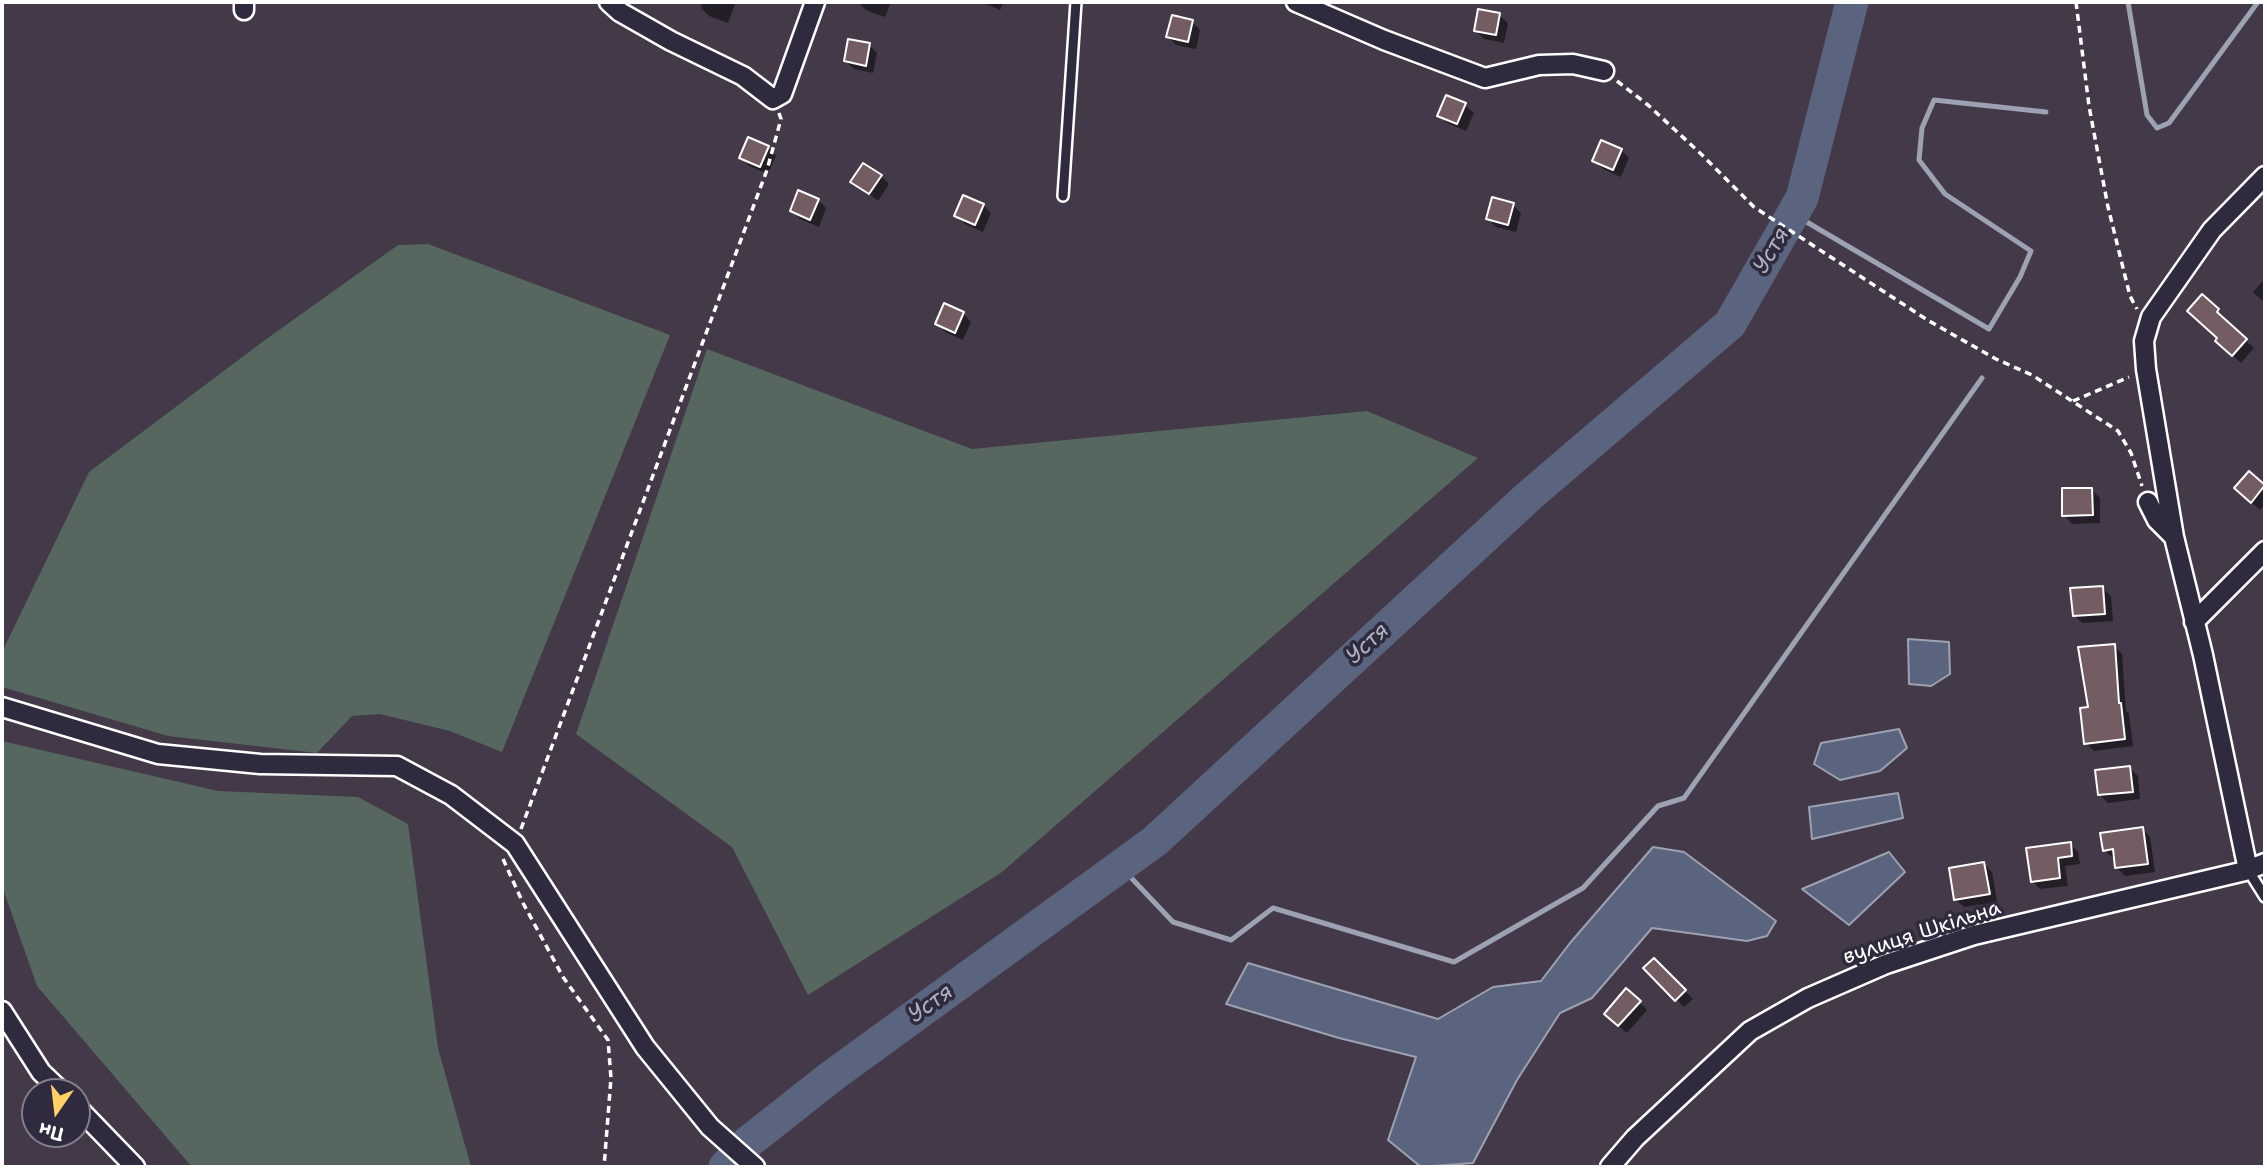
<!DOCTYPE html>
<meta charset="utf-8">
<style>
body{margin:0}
#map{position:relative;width:2267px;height:1169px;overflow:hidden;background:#443948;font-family:"Shantell Sans",sans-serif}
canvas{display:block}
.frame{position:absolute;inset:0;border:4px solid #fff;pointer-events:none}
.north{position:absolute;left:21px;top:1078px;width:70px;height:70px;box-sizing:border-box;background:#2f2a3d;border:2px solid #827f8b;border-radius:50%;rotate:194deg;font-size:19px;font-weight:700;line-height:28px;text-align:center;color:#fff}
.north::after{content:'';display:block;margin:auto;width:24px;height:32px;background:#ffd166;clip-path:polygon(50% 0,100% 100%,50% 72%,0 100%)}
</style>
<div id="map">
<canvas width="2267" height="1169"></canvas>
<div class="frame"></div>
<div class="north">Пн</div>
</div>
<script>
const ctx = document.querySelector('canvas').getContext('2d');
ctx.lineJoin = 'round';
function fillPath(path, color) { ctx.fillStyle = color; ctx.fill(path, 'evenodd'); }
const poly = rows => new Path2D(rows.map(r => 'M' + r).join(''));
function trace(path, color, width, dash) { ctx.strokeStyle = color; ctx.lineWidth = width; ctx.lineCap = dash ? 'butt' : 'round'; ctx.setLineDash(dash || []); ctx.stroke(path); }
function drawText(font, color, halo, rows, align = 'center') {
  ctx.font = font + ' "Shantell Sans",sans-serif'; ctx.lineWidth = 7; ctx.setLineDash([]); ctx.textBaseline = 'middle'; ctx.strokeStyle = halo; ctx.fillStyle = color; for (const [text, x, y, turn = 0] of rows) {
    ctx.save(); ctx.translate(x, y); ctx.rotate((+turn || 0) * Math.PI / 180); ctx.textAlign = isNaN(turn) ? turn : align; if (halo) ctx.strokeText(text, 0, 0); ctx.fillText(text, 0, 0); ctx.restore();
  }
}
const green = poly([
 [428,244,670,335,502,752,450,731,380,714,352,716,317,753,168,736,2,687,2,652,89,472,265,340,398,245],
 [707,349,972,449,1367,411,1478,458,1002,872,808,995,732,847,576,734],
 [2,741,218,791,358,797,408,824,438,1048,471,1167,192,1167,37,986,2,886]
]);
const water = poly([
 [1908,639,1949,642,1950,674,1931,686,1909,684,1908,639],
 [1899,729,1907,748,1880,771,1840,780,1814,764,1821,743,1899,729],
 [1898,793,1903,818,1812,839,1809,807,1898,793],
 [1653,847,1684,852,1776,921,1767,936,1747,941,1652,928,1592,998,1560,1013,1517,1080,1473,1163,1421,1167,1388,1140,1416,1057,1339,1038,1226,1004,1248,963,1438,1019,1493,987,1541,981,1570,943,1653,847],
 [1889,852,1905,872,1849,925,1802,889,1889,852]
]);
const shadow = poly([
 [703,2,733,2,735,4,728,23,709,16,701,8],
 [858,2,891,2,885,17,866,10],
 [981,2,1004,2,1000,10],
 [1499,15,1508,23,1504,43,1484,39,1476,31],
 [1192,22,1200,30,1196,49,1176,45,1168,37],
 [869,45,877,53,873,73,854,69,845,61],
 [1447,97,1465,105,1474,113,1466,131,1447,123,1439,115],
 [768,148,776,156,768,174,749,166,741,158],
 [1621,150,1629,158,1621,177,1603,169,1594,161],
 [881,176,889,184,878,201,853,181],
 [818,200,826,208,819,227,800,219,792,210],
 [983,205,991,213,983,232,965,224,956,216],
 [1513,205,1521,213,1516,232,1496,227,1488,219],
 [2265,279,2265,303,2253,292],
 [2202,297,2226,319,2224,321,2254,348,2241,363,2225,349],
 [963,313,971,322,963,340,945,332,937,324],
 [2249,473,2265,487,2265,504,2260,510,2244,496],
 [2091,489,2100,498,2100,523,2072,524,2064,515],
 [2103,588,2111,596,2113,621,2082,623,2074,615],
 [2114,646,2122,654,2126,711,2129,713,2133,746,2094,751,2086,743,2090,709],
 [2129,768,2138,776,2140,799,2108,803,2100,795],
 [2142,828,2150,837,2155,872,2125,876,2117,868,2116,858,2113,858,2104,850],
 [2070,844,2078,852,2080,864,2065,866,2068,886,2040,889,2032,881],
 [1984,864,1992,872,1997,902,1964,907,1955,899],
 [1654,960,1693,999,1684,1007,1646,968],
 [1639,1002,1647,1010,1627,1033,1614,1022]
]);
const stream = poly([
 [2128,2,2147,115,2157,128,2169,123,2258,2],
 [1793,214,1989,329,2020,277,2031,251,1945,194,1919,160,1922,128,1934,100,2046,112],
 [1120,866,1173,922,1231,940,1273,908,1454,962,1583,888,1658,806,1684,798,1982,378]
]);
const river = poly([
 [725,1167,747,1143,832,1076,1155,841,1529,496,1730,324,1802,198,1852,2]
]);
const building = poly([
 [1478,9,1500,13,1496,35,1474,31,1478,9],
 [1172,15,1193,20,1188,42,1166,37,1172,15],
 [848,39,870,43,866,66,844,61,848,39],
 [1446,95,1466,103,1457,124,1437,116,1446,95],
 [748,137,769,146,760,167,739,158,748,137],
 [1601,140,1622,149,1613,170,1592,161,1601,140],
 [863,163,882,175,869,194,850,182,863,163],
 [798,190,819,199,810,220,790,211,798,190],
 [963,195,984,204,975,225,954,216,963,195],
 [1492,197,1514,203,1508,225,1486,219,1492,197],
 [2202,294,2219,309,2217,312,2247,339,2232,356,2215,341,2217,338,2187,311,2202,294],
 [944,303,964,312,955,333,935,324,944,303],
 [2249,471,2265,485,2251,503,2234,488,2249,471],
 [2062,488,2092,488,2093,515,2062,516,2062,488],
 [2103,586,2105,614,2073,616,2070,588,2103,586],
 [2115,644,2119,703,2121,703,2125,739,2084,744,2080,708,2088,707,2078,647,2115,644],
 [2130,766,2133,792,2098,795,2095,770,2130,766],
 [2143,827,2148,864,2115,868,2113,849,2103,851,2100,833,2143,827],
 [2071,842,2072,856,2058,858,2060,878,2031,882,2026,848,2071,842],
 [1984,862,1990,894,1954,900,1949,868,1984,862],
 [1654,958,1686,990,1675,1001,1643,968,1654,958],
 [1626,988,1641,1001,1618,1026,1604,1014,1626,988]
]);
const path = poly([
 [2076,2,2089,106,2108,207,2130,296,2137,309],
 [1617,81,1648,105,1700,153,1754,207,1929,321,1996,359,2032,375,2118,431,2131,453,2142,486],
 [2073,401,2129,377],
 [521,829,767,170,781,119,779,113],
 [503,859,523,903,563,977,608,1040,611,1078,604,1167]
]);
const service = poly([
 [1063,196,1076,2],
 [2248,870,2265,897]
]);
const minor = poly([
 [609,2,620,12,671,41,743,76,773,99,782,94,815,2],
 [1296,2,1384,40,1485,78,1539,65,1573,64,1604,71],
 [244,10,244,2],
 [2148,502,2157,520,2174,537],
 [2194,622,2265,551],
 [2,707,158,754,260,764,397,766,451,795,515,844,645,1047,710,1127,755,1167],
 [2248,870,2203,655,2174,537,2146,369,2144,341,2151,317,2212,230,2265,176],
 [2,1011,41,1072,62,1092],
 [77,1107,135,1167],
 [1610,1167,1635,1138,1750,1031,1808,998,1886,964,1974,935,2245,871,2265,863]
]);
const streetNames = [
 ["вулиця Шкільна",1922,933,-18]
];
const waterNames = [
 ["Устя",1772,251,-60],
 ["Устя",1368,644,-43],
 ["Устя",931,1004,-36]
];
fillPath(green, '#56675f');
fillPath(water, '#5b647e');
trace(water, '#9da2b2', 2);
fillPath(shadow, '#0007');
trace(stream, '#9da2b2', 5);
trace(river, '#5b647e', 33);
fillPath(building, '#745c63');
trace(building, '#fff', 2);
trace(service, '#fff', 14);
trace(minor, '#fff', 23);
trace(path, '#fff', 3.5, [7, 5]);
trace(service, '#2f2a3d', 9);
trace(minor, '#2f2a3d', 18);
drawText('21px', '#fff', '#2f2a3d', streetNames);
drawText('italic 23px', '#adb2be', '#2f2a3d', waterNames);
</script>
